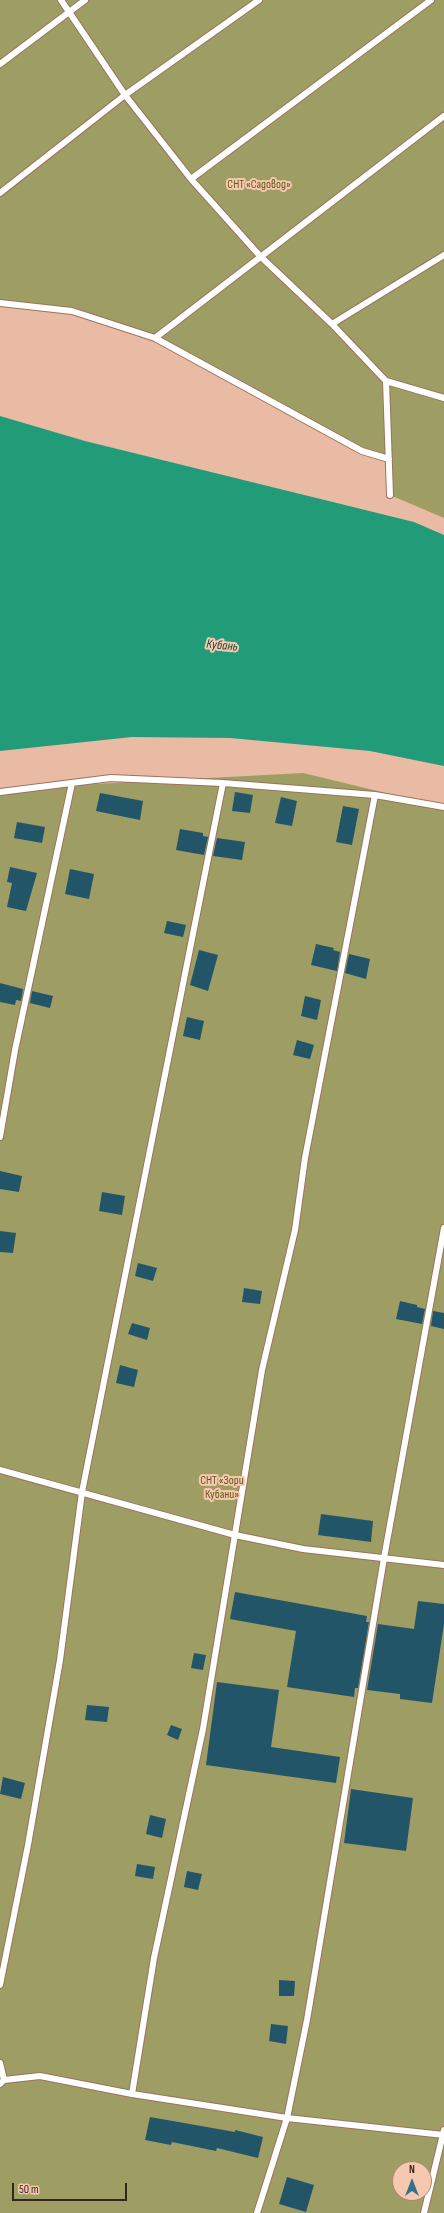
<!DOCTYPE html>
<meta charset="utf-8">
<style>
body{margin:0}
#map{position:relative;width:444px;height:2213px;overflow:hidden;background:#eabba4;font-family:"Sofia Sans Condensed",sans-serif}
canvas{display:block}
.north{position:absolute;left:392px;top:2161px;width:40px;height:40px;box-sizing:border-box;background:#f7c8b0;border:1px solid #aa8775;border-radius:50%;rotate:0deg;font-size:11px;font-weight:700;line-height:16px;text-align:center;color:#36251c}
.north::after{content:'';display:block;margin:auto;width:14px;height:18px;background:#357088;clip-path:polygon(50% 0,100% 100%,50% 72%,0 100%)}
.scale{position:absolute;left:12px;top:2183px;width:115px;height:18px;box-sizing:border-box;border:2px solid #36251c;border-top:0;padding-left:5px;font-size:12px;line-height:14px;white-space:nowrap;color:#36251c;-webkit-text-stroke:3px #f7c8b0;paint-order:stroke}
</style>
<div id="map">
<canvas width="444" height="2213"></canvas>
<div class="north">N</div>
<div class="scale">50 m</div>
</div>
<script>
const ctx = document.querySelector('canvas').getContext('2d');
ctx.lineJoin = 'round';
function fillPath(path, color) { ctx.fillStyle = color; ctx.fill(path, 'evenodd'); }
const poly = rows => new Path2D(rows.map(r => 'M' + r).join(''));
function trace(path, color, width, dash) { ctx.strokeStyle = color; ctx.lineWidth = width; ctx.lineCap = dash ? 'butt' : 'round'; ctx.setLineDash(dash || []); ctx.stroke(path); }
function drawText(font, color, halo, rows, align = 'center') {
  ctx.font = font + ' "Sofia Sans Condensed",sans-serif'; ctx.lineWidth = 4; ctx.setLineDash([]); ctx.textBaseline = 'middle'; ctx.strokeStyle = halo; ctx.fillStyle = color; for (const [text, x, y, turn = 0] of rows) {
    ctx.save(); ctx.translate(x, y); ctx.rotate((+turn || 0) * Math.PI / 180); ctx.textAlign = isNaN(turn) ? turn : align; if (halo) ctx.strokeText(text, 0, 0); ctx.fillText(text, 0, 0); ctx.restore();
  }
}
const green = poly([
 [0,0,444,0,444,518,390,495,389,459,362,451,155,338,72,311,0,303],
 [303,773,444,807,444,2213,0,2213,0,789],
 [400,2169,424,2169,424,2193,400,2193]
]);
const water = poly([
 [0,416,85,441,414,522,444,535,444,766,370,751,230,738,132,737,0,751]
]);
const building = poly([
 [235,792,253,795,250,813,232,811],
 [100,793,143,801,140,820,96,811],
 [281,797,297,801,292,826,275,823],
 [343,806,359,809,352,845,336,842],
 [17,822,45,827,42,843,14,838],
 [180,829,203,833,203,836,208,837,204,855,176,850],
 [217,838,245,842,242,860,213,856],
 [10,867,37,873,26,911,7,907,12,883,7,882],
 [70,869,94,874,89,899,65,894],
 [167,921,186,925,183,937,164,933],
 [316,944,334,948,333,950,340,952,337,971,311,965],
 [199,950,218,955,208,991,190,985],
 [349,954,370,959,366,979,345,973],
 [0,983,23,989,21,1001,16,1000,15,1005,0,1002],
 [32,991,53,996,50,1008,30,1003],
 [305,996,321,1000,317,1020,301,1016],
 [187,1017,204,1021,200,1040,183,1036],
 [297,1040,314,1045,310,1059,293,1055],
 [0,1171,22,1176,19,1192,0,1189],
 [102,1192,125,1196,122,1215,99,1211],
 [0,1231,16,1233,13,1253,0,1252],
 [138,1263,157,1268,153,1281,135,1276],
 [244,1288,262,1291,260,1304,242,1302],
 [400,1301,417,1305,417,1307,425,1309,422,1324,396,1319],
 [433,1311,444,1313,444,1329,431,1326],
 [132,1323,150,1328,147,1340,128,1334],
 [120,1365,138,1370,134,1387,116,1383],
 [321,1514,373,1521,371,1542,318,1535],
 [235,1592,367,1616,366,1622,369,1622,358,1688,355,1688,354,1697,287,1687,296,1631,230,1619],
 [418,1601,444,1604,444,1624,432,1703,400,1699,400,1694,367,1690,378,1624,414,1629],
 [194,1653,206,1655,203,1670,191,1668],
 [217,1682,279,1690,271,1747,340,1757,336,1783,206,1765],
 [87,1705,109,1707,107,1722,85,1720],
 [171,1725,182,1729,178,1740,167,1735],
 [3,1777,25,1783,21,1799,0,1794],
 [351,1789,413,1798,406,1851,344,1843],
 [150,1815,166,1819,162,1838,146,1834],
 [137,1864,155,1867,153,1879,135,1876],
 [187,1871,202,1874,198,1890,184,1887],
 [279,1980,295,1981,294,1996,279,1996],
 [271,2024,288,2026,286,2044,269,2041],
 [150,2117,235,2132,235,2130,263,2137,258,2158,217,2148,216,2151,172,2142,171,2145,145,2140],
 [287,2177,314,2185,306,2212,279,2204]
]);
const service = poly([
 [61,0,125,95,191,179,260,256,332,324,386,381,444,398],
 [0,64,85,0],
 [191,179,431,0],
 [0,193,125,95,259,0],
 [0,303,72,311,155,338,362,451,389,459],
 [332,324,444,255],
 [155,338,444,116],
 [386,381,390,495],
 [0,792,111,778,223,783,375,795,444,807],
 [0,1137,15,1050,72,783],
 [0,1470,235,1535,303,1549,444,1565],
 [0,1985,28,1845,60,1660,82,1492,223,783],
 [0,2063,4,2080,0,2084],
 [4,2080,40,2076,132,2094,287,2118,444,2135],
 [132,2094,154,1958,203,1729,262,1370,295,1230,305,1158,375,795],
 [257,2213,287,2118,307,2020,384,1558,444,1228],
 [424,2213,444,2130]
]);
const parkNames = [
 ["СНТ «Садовод»",259,185],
 ["СНТ «Зори",222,1481],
 ["Кубани»",222,1495]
];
const waterNames = [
 ["Кубань",222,646,6]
];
fillPath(green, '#9e9d64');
fillPath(water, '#229c78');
fillPath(building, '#235569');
trace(service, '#9d725d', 8);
trace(service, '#fff', 6);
drawText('12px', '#5d5b15', '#f7c8b0', parkNames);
drawText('italic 13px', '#164636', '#f7c8b0', waterNames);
</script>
